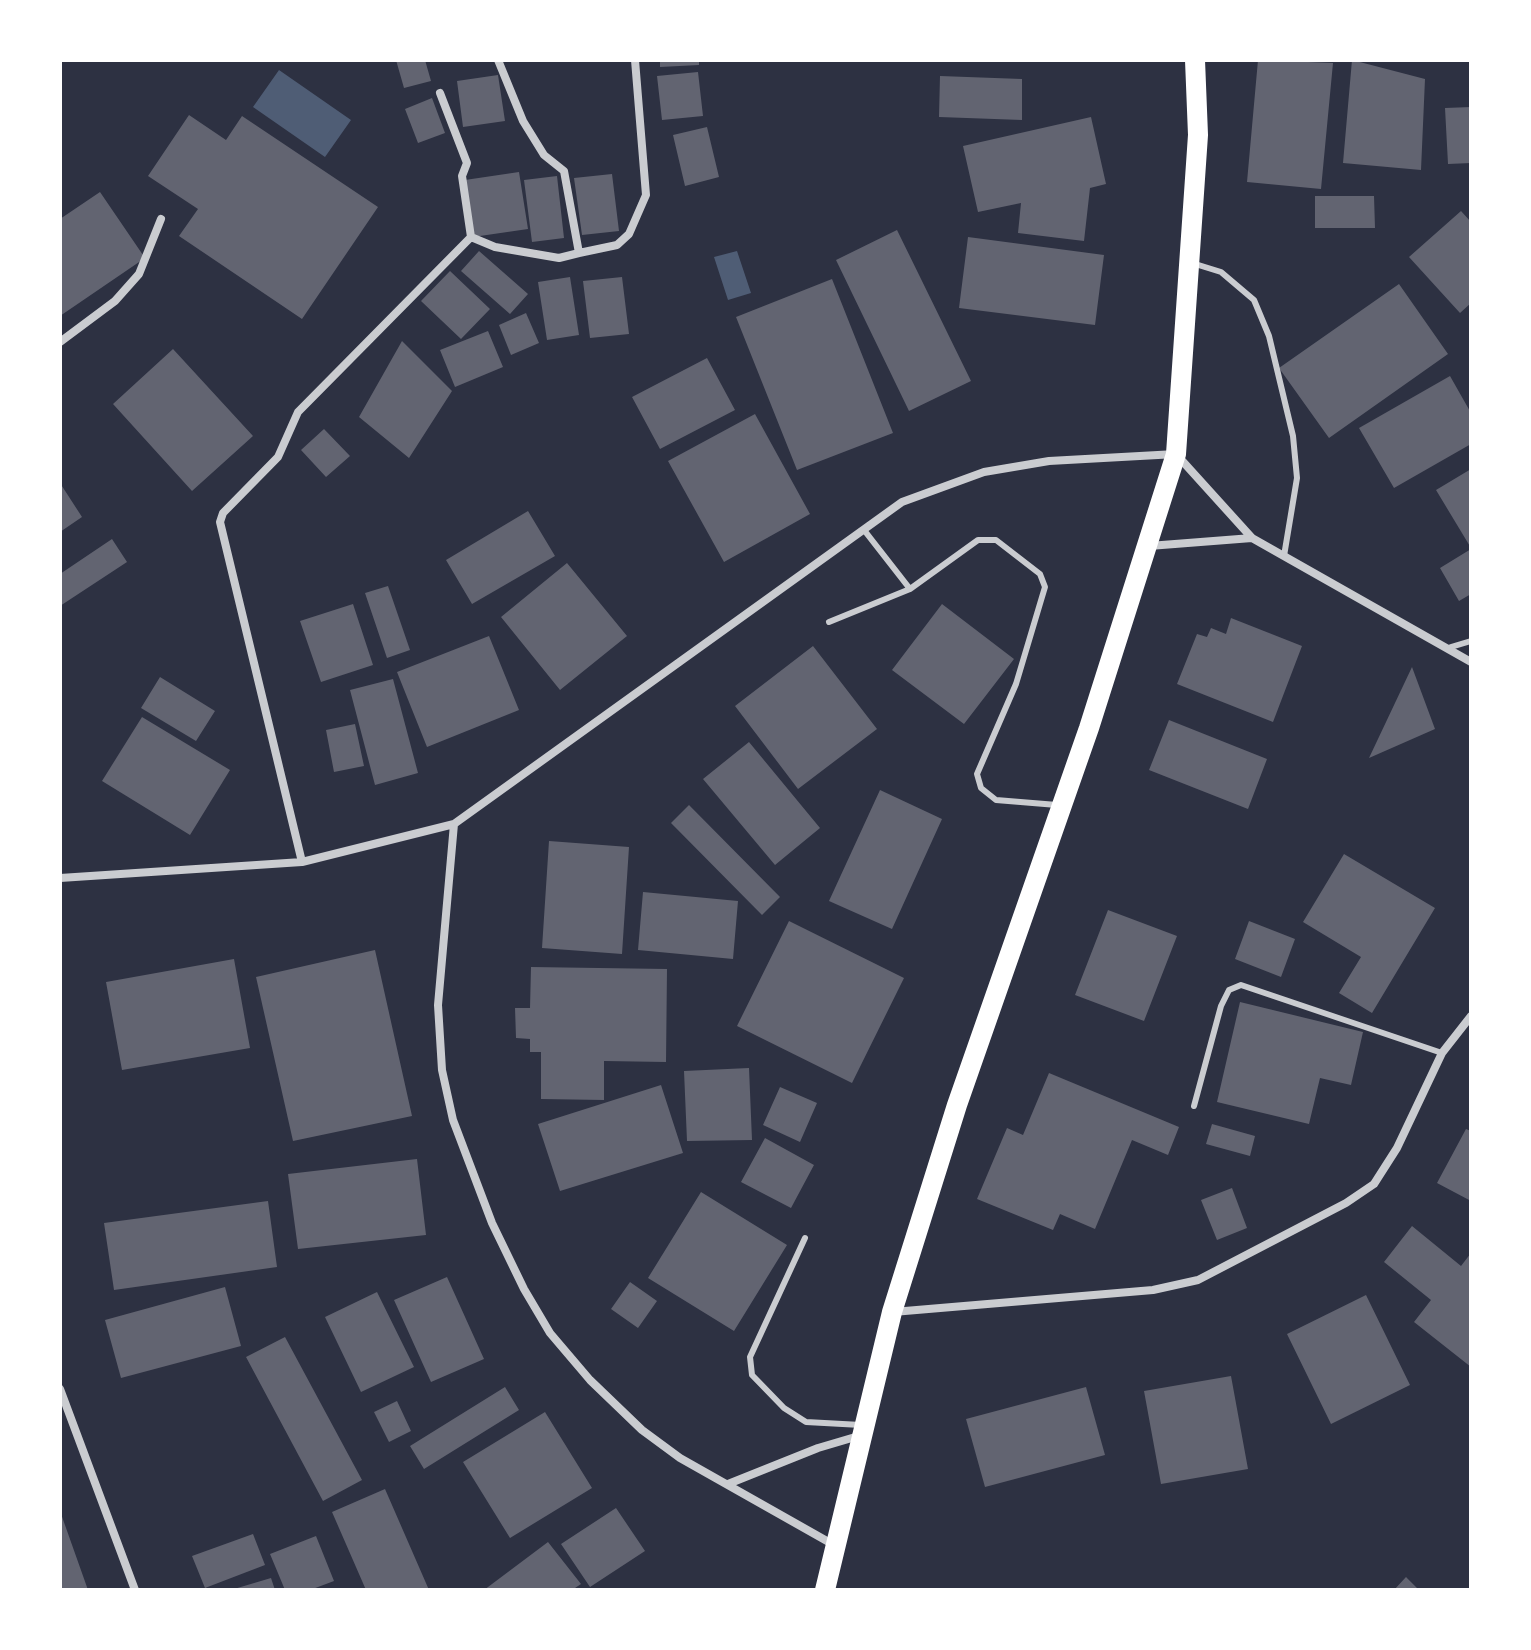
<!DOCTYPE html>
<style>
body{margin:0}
#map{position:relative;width:1531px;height:1650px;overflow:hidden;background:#2d3142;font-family:Figtree,sans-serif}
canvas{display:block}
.frame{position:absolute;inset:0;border:62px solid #fff;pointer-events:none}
</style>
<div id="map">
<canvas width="1531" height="1650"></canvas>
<div class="frame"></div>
</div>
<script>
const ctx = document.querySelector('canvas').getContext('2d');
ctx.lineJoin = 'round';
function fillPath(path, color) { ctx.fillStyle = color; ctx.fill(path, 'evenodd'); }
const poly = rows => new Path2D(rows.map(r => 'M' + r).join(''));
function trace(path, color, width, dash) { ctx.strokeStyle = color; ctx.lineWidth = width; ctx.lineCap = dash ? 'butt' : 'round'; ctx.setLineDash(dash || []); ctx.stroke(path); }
const water = poly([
 [279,70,351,120,325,157,253,107],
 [737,251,751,293,728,300,714,257]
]);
const building = poly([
 [396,60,425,60,431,81,404,88],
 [660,60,699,60,699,65,660,67],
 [1258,60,1333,63,1321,189,1247,182],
 [1352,60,1425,79,1421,170,1343,163],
 [698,72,703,116,662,120,657,76],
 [498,75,505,121,463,127,457,81],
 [940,76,1022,79,1022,120,939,117],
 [432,98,445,133,418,143,405,109],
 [1471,107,1471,163,1448,164,1445,108],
 [189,115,226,140,242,116,378,207,302,319,179,236,198,209,148,176],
 [1091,117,1106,184,1090,188,1084,241,1018,233,1021,203,978,212,963,146],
 [707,127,719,177,685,186,673,135],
 [519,172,528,229,473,237,465,180],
 [612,174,619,231,582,235,574,178],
 [557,176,564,238,532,242,524,180],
 [100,192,145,258,60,316,60,219],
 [1315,196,1374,196,1375,228,1315,228],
 [1461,211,1471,222,1471,303,1460,313,1409,257],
 [897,230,971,381,909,411,836,260],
 [968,237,1104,255,1095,325,959,308],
 [479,251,528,294,510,314,461,271],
 [450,271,490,309,461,339,421,301],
 [570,277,579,335,547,340,538,282],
 [622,277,629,334,590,338,583,281],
 [832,279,893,433,797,470,736,317],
 [1399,284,1448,354,1329,438,1279,368],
 [526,313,539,343,511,355,499,325],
 [488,331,503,367,455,387,440,350],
 [402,341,452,391,409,458,359,417],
 [173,349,253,436,192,491,113,404],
 [707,358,735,410,660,449,632,397],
 [1450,376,1471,413,1471,444,1394,488,1359,428],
 [755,414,810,514,724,562,668,461],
 [324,429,350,456,326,477,301,450],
 [1471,469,1471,548,1436,490],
 [60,483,82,517,60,532],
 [528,511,555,556,472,604,446,560],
 [112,539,127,562,60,606,60,574],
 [1471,549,1471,594,1459,601,1440,568],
 [567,563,627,636,560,690,501,617],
 [388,586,410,650,387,658,365,593],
 [353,604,373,665,321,682,300,621],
 [942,604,1014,659,964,724,892,670],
 [1231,618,1302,646,1273,722,1177,684,1197,634,1207,637,1211,628,1226,634],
 [489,636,519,710,427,747,397,672],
 [813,646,877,729,798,789,735,706],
 [1412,667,1435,729,1369,758],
 [160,677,215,711,196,741,141,708],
 [393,679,418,773,375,785,350,690],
 [142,717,230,770,190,835,102,781],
 [1169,720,1267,759,1248,809,1149,770],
 [355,724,364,766,334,772,326,730],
 [749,742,820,828,775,865,703,779],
 [880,790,942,819,892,929,829,901],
 [689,805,780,897,762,915,671,823],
 [549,841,629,847,622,954,542,948],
 [1344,854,1435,908,1372,1013,1339,993,1361,957,1303,922],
 [643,892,738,901,733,959,638,950],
 [1108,910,1177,936,1144,1021,1075,995],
 [789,921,904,978,852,1083,737,1026],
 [1249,921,1295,939,1281,977,1235,959],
 [375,950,412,1116,293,1141,256,977],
 [234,959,250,1048,122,1070,106,982],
 [531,967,667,969,666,1062,604,1061,604,1100,541,1099,541,1052,530,1052,530,1039,516,1038,515,1008,530,1008],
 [1240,1002,1363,1032,1351,1085,1320,1078,1309,1124,1217,1102],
 [749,1068,752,1140,687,1141,684,1071],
 [1049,1073,1179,1127,1168,1155,1132,1140,1095,1229,1060,1214,1053,1230,977,1199,1007,1128,1023,1135],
 [661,1085,683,1153,560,1191,538,1124],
 [780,1087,817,1103,800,1142,763,1125],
 [1212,1124,1255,1136,1250,1156,1206,1144],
 [1466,1129,1471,1131,1471,1201,1437,1183],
 [765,1138,814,1165,791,1208,741,1182],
 [417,1159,426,1235,298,1249,288,1174],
 [1232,1188,1247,1228,1217,1240,1201,1200],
 [701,1192,787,1245,734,1331,648,1278],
 [268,1201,277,1267,114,1290,104,1223],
 [1412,1226,1461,1266,1471,1253,1471,1367,1414,1322,1431,1300,1384,1262],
 [447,1277,484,1359,431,1382,394,1300],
 [630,1282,657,1301,638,1328,611,1309],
 [225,1287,241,1346,121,1378,105,1320],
 [377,1292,414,1367,361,1392,325,1317],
 [1366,1295,1410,1385,1331,1424,1287,1334],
 [285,1337,362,1480,323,1501,246,1357],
 [1231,1376,1248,1469,1161,1484,1144,1391],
 [505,1387,519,1410,424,1469,410,1446],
 [1086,1387,1105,1455,985,1487,966,1419],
 [397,1401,411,1431,389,1442,374,1412],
 [545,1412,592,1488,510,1538,463,1462],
 [385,1489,429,1590,366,1590,332,1512],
 [616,1508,645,1551,590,1587,561,1544],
 [60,1511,88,1590,60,1590],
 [253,1534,265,1565,205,1588,192,1556],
 [316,1536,334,1581,310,1590,285,1590,270,1554],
 [548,1542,581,1584,572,1590,484,1590],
 [1406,1577,1419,1590,1394,1590],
 [271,1578,275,1590,234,1590,234,1589]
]);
const service = poly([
 [1192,263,1221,272,1254,300,1269,336,1293,436,1297,478,1284,556],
 [864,530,910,589,978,540,996,540,1040,574,1045,587,1016,684,977,774,981,788,996,800,1057,805],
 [829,622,910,589],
 [1451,647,1471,641],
 [1194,1106,1221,1006,1229,990,1241,985,1442,1053],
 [805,1238,750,1357,752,1375,784,1408,806,1422,861,1425]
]);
const minor = poly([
 [440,93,467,163,462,176,471,237],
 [579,253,617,245,629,234,646,195,635,60],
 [60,342,115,301,139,274,161,219],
 [1149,546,1252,538],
 [454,824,438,1005,442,1070,453,1120,492,1223,524,1289,550,1333,590,1380,642,1430,680,1458,834,1545],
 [302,862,220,522,223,513,278,457,298,412,471,237,495,247,559,258,579,253,564,171,544,155,523,121,498,60],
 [60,878,302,862,454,824,902,502,984,472,1049,461,1176,454,1252,538,1471,662],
 [893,1312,1153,1290,1198,1280,1346,1203,1374,1184,1397,1148,1442,1053,1471,1016],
 [60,1389,135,1590],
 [728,1484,818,1448,862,1435]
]);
const primary = poly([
 [825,1590,892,1312,957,1105,1089,728,1176,454,1198,135,1195,60]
]);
fillPath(water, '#4f5d75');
fillPath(building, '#626471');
trace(service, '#caccd0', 6);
trace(minor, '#caccd0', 8);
trace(primary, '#fff', 20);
</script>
